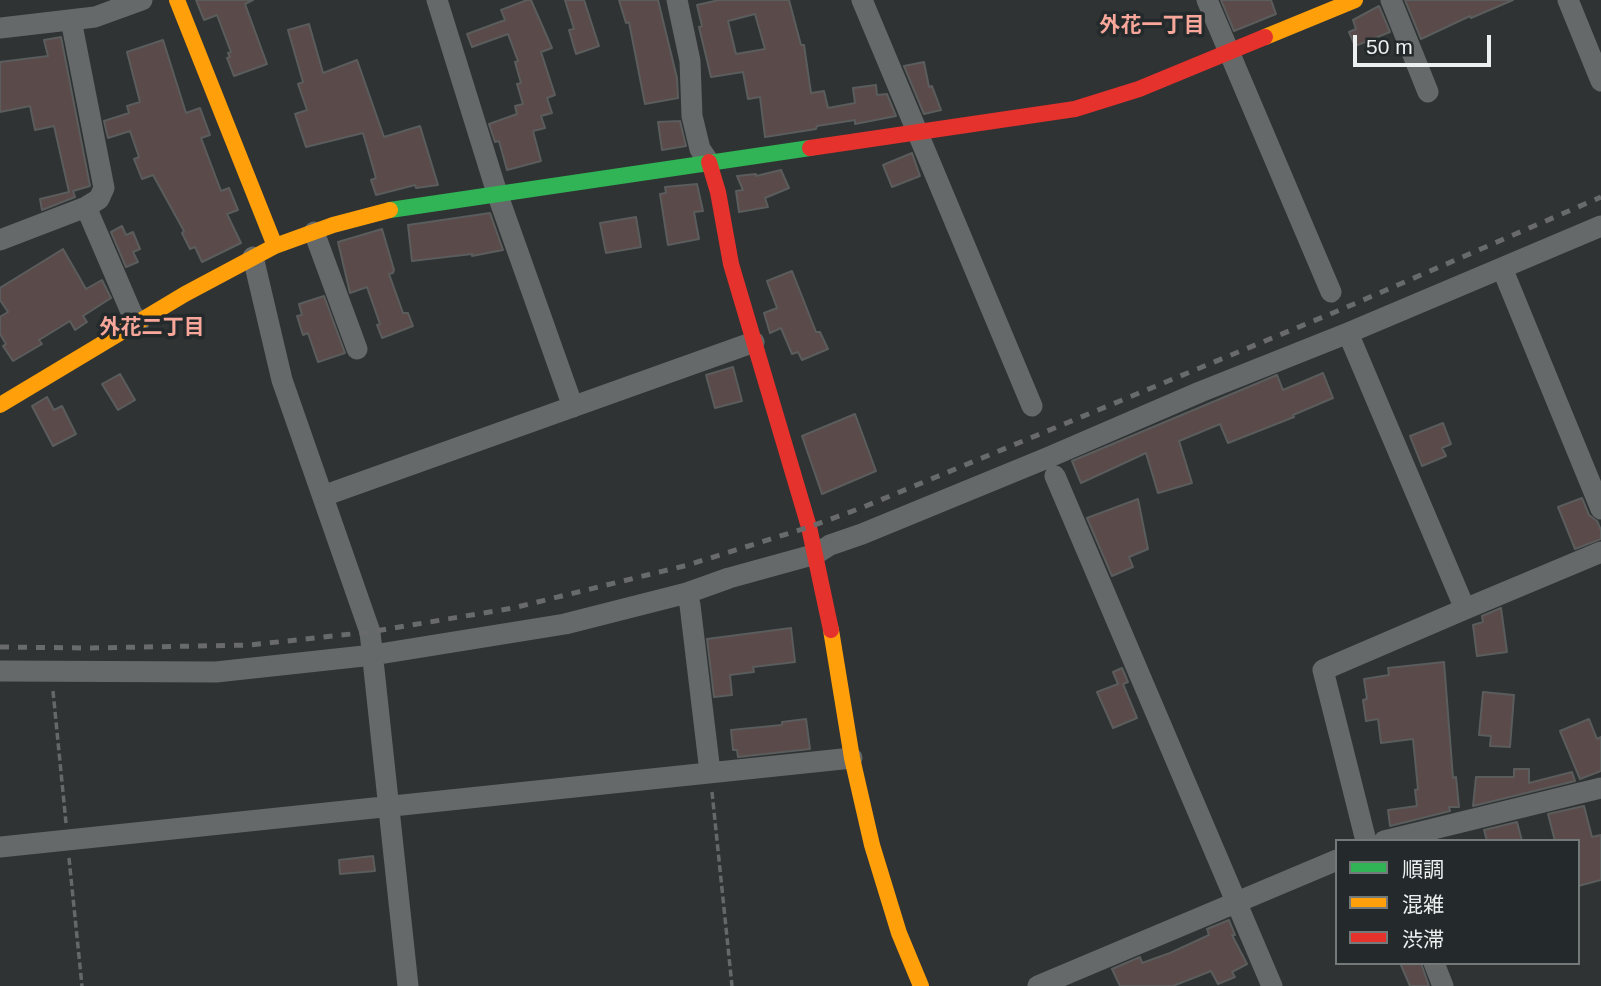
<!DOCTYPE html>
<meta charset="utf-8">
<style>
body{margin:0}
#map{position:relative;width:1601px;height:986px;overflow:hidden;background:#2f3334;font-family:Arial,"Noto Sans JP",sans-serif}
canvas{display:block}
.legend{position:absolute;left:1335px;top:839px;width:245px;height:126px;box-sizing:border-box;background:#242a2b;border:2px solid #74797a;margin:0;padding:9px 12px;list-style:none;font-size:21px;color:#ecf0f1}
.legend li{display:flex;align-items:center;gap:14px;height:35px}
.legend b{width:35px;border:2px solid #74797a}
.scale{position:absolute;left:1353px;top:35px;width:138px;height:32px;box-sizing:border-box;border:4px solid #ecf0f1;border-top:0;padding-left:9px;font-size:21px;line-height:24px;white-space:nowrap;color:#ecf0f1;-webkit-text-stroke:5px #242a2b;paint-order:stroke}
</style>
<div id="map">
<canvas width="1601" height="986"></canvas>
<ul class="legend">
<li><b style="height:9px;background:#30b455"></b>順調</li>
<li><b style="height:9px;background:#ff9f0a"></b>混雑</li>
<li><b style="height:9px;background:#e5322d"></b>渋滞</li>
</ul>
<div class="scale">50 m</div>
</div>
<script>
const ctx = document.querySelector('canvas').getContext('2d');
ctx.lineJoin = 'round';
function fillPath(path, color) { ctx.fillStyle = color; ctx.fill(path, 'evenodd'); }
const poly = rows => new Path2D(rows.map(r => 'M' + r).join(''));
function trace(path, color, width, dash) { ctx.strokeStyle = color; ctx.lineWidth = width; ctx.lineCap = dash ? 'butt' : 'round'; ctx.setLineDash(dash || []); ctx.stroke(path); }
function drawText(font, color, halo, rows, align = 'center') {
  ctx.font = font + ' Arial,"Noto Sans JP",sans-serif'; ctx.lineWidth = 7; ctx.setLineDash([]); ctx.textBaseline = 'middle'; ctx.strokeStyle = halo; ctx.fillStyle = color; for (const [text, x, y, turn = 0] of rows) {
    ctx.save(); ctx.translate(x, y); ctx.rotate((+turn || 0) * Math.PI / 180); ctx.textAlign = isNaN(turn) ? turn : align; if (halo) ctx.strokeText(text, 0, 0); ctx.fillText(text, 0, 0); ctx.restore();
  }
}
const building = poly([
 [196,0,253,0,245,4,267,64,234,76,227,58,230,57,228,53,231,52,217,15,204,20,196,0],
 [527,0,531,0,552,48,541,52,555,95,547,98,552,113,541,116,545,128,533,131,541,161,507,170,499,141,495,142,489,124,517,114,515,106,523,104,517,84,521,83,515,62,518,61,508,34,472,47,467,34,505,20,501,10,527,0],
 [565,0,584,0,599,46,576,54,569,30,574,29,565,0],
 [619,0,658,0,677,78,678,98,645,104,629,22,626,23,619,0],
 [719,0,789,0,801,45,804,45,811,93,824,91,828,108,855,103,853,88,876,85,877,95,887,94,896,116,855,124,855,120,817,126,816,129,765,137,760,97,748,99,743,72,711,77,699,27,702,26,697,5,719,0],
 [755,14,765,49,736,54,728,21,755,14],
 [1221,0,1271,0,1276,14,1234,31,1221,0],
 [1405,0,1513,0,1471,18,1470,16,1421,39,1405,0],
 [1379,6,1390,32,1355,46,1349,32,1356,29,1353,20,1379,6],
 [309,24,323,73,357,60,384,137,420,126,438,185,416,188,415,185,376,195,371,180,376,178,363,133,306,147,295,114,307,110,298,84,303,82,288,30,309,24],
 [61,37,90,186,73,191,75,197,42,210,40,199,69,192,54,126,35,130,30,106,0,112,0,62,48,56,44,40,61,37],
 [163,40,186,113,200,108,210,135,201,138,221,191,229,188,238,210,227,214,241,243,202,262,195,247,190,249,182,233,184,231,153,175,142,179,134,159,139,157,130,131,108,138,104,121,129,113,127,106,140,102,127,52,163,40],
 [924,62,929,87,932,86,941,110,924,114,904,66,924,62],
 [680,121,686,146,662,150,658,122,680,121],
 [912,153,920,176,892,187,883,165,912,153],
 [781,170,789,188,765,198,768,207,739,212,736,191,743,190,737,176,756,174,756,176,781,170],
 [697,184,703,211,694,212,699,239,668,245,660,194,666,193,665,187,697,184],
 [490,213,503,250,472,256,472,254,412,261,408,225,490,213],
 [636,217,641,247,606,253,600,223,636,217],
 [122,226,126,235,133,232,140,249,133,252,138,262,126,267,111,232,122,226],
 [382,229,394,270,393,273,389,274,403,313,408,313,413,326,382,338,377,325,380,324,367,287,350,293,338,242,382,229],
 [63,249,86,289,102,280,111,298,83,316,87,322,75,330,70,321,39,340,42,344,13,361,3,346,6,344,0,334,0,317,8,312,0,300,0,288,63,249],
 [792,271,816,332,820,332,828,349,802,360,798,352,792,354,781,328,770,333,764,313,777,308,767,281,792,271],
 [324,296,345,353,318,362,308,333,303,335,297,316,302,315,299,304,324,296],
 [733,367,742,401,715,408,706,375,733,367],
 [1323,373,1333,398,1293,415,1294,417,1228,443,1220,424,1179,441,1192,483,1158,493,1146,453,1081,483,1072,461,1277,375,1283,390,1323,373],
 [120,374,135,400,118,410,102,384,120,374],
 [47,397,54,410,62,406,76,434,53,446,32,406,47,397],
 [855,414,876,471,822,494,802,436,855,414],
 [1443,423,1451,444,1442,448,1446,456,1422,466,1410,436,1443,423],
 [1582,498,1589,515,1597,521,1601,530,1601,539,1575,549,1558,507,1582,498],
 [1138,499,1148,549,1129,557,1133,567,1112,576,1087,518,1138,499],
 [1501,608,1507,652,1477,656,1473,625,1483,622,1482,616,1501,608],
 [791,628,795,662,753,667,754,672,730,675,732,695,714,697,707,639,791,628],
 [1444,662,1453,778,1456,777,1459,807,1449,807,1450,811,1390,826,1388,810,1417,806,1415,790,1418,789,1413,739,1381,743,1378,719,1366,721,1363,700,1367,699,1364,679,1389,675,1388,668,1444,662],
 [1122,668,1128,682,1123,684,1137,718,1113,728,1097,692,1118,684,1113,672,1122,668],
 [1483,692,1514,695,1510,747,1490,746,1491,736,1479,735,1483,692],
 [806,719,810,749,738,757,737,750,733,750,731,730,782,725,782,722,806,719],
 [1589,719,1597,739,1601,737,1601,771,1580,779,1560,731,1589,719],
 [1514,769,1529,769,1529,783,1572,772,1575,781,1473,806,1476,777,1514,777,1514,769],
 [1584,806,1592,837,1601,835,1601,880,1578,886,1578,841,1555,841,1548,814,1584,806],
 [1517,822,1522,841,1487,841,1484,830,1517,822],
 [373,856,375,871,340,874,339,860,373,856],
 [1229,920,1235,935,1232,935,1247,964,1232,972,1235,977,1218,984,1211,971,1173,986,1120,986,1112,969,1140,957,1142,963,1170,953,1209,935,1207,929,1229,920],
 [1400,963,1421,963,1429,986,1410,986,1400,963]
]);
const path = poly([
 [53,691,66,823],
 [712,792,732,986],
 [69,858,82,986]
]);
const street = poly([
 [437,0,497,193,573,407],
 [677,0,690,61,692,116,700,149,709,162],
 [862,0,1032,406],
 [1207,0,1331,292],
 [1391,0,1428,92],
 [1568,0,1601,81],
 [71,20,104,188,99,199,86,207,132,314,139,322],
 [0,28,95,17,142,0],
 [314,232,357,349],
 [0,240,86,207],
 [253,257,282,380,370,632,408,986],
 [1502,268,1601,509],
 [1348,333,1465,609,1601,552],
 [1055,476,1272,986],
 [323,496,754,342],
 [687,593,690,605,710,772],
 [0,671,216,672,373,655,565,624,687,593,729,578,816,554,830,545,862,534,1047,458,1200,392,1348,333,1601,226],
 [1366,841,1323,670,1465,609],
 [1384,841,1601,788],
 [0,847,852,758],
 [1434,963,1443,986],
 [1038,986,1337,860]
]);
const fast = poly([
 [390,210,810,148]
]);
const slow = poly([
 [177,0,275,246],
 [1265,37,1355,0],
 [0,405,185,294,275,246,333,225,390,210],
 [831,630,852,758,872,845,899,933,921,986]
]);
const jam = poly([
 [810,148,1075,109,1139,89,1265,37],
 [709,162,718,192,731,264,809,527,831,630]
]);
const rail = poly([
 [0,647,91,648,250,645,370,632,513,608,688,565,809,527,861,508,1340,310,1601,197]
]);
const neighbourhoodNames = [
 ["外花一丁目",1152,26],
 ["外花二丁目",152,328]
];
fillPath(building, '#5a4b4a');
trace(building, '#5b5c5c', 2);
trace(path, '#656868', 3.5, [7, 3.5]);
trace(street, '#66696a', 21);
trace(fast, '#30b455', 16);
trace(slow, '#ff9f0a', 16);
trace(jam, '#e5322d', 16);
trace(rail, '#686a6b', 5, [9, 9]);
drawText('bold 21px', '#f9a79b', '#242a2b', neighbourhoodNames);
</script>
